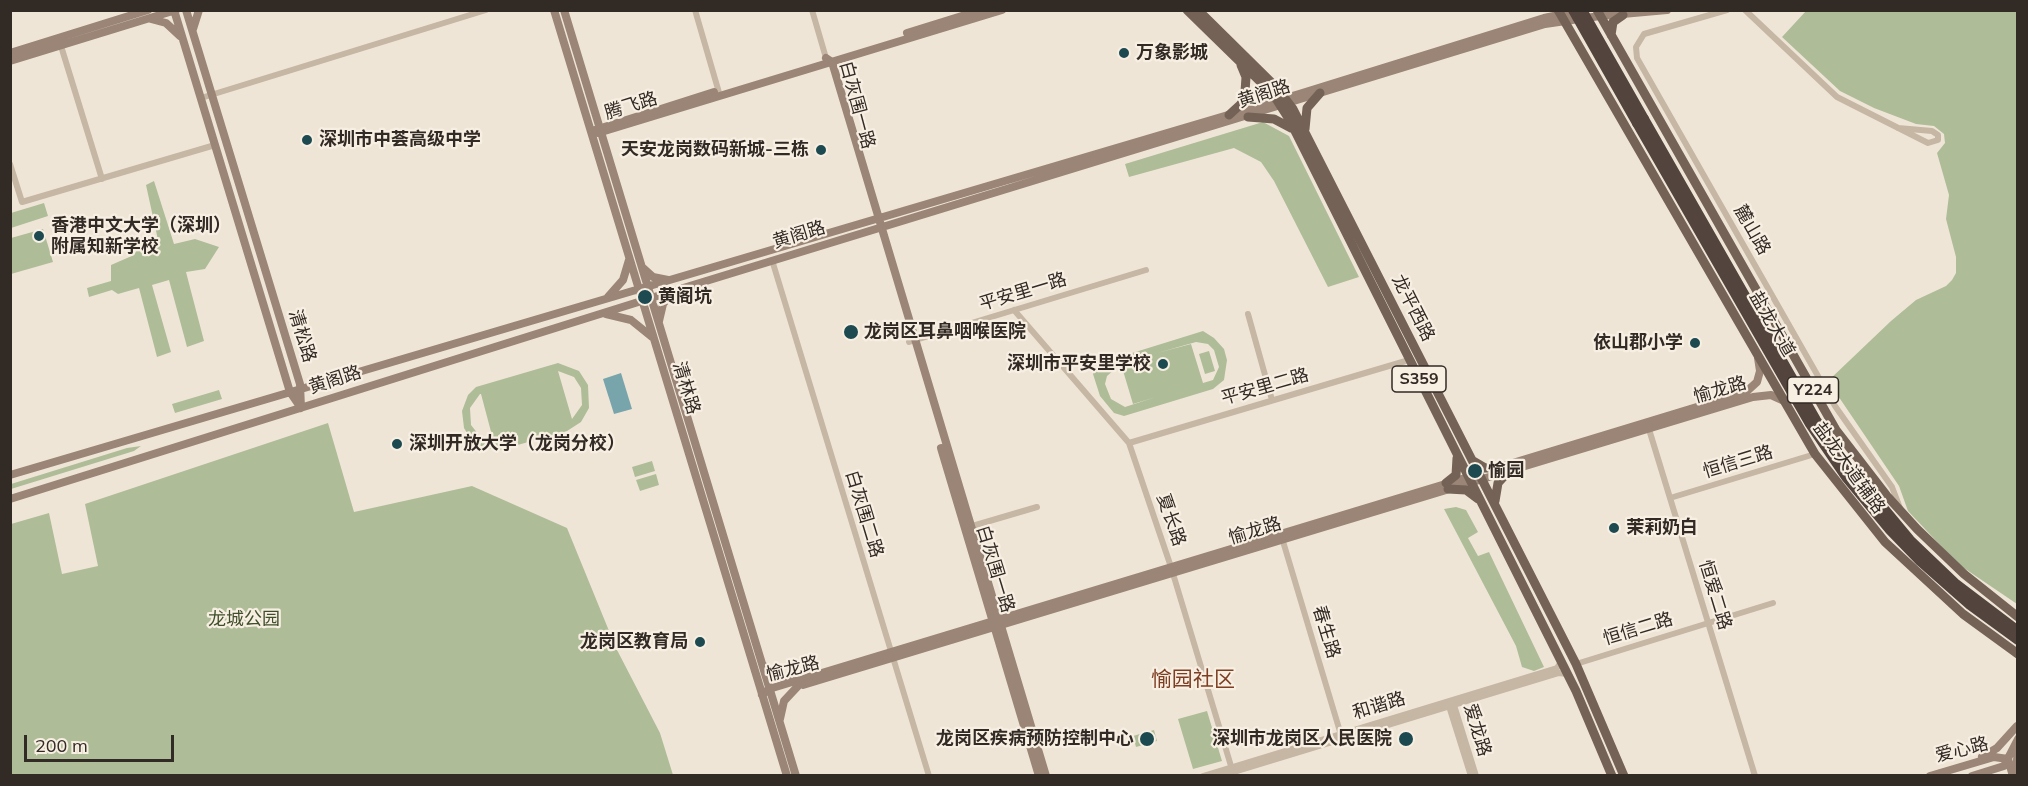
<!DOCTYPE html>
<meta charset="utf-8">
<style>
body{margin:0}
#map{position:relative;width:2028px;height:786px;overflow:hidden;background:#efe5d7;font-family:Mulish,sans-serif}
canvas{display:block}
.frame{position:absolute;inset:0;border:12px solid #322a25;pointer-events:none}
.scale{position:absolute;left:24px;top:735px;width:150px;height:27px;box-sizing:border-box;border:3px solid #322a25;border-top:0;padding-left:8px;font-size:18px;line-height:21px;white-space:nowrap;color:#322a25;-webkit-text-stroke:4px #f8efe3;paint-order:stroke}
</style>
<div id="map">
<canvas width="2028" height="786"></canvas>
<div class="frame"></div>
<div class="scale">200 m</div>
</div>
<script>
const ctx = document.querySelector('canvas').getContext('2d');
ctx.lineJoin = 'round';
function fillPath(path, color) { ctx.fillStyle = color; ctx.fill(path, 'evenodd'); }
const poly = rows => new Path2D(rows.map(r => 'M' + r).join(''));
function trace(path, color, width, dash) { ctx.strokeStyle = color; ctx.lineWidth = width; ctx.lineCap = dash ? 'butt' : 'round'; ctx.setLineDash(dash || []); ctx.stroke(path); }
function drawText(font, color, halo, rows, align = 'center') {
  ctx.font = font + ' Mulish,"Noto Sans SC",sans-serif'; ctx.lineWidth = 4.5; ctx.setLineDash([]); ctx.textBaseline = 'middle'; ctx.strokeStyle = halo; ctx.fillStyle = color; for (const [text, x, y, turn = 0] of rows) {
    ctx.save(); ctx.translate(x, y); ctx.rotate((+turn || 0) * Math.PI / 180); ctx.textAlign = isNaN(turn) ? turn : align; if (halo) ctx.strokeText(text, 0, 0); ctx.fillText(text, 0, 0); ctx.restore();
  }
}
const green = poly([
 [1806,11,2017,11,2017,604,1958,564,1908,511,1899,486,1828,381,1891,321,1916,300,1946,286,1952,280,1956,273,1956,257,1946,219,1949,195,1937,153,1945,143,1944,134,1934,126,1916,124,1874,108,1840,91,1782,37],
 [1263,122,1289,136,1359,277,1328,287,1274,181,1261,162,1234,148,1129,177,1125,164],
 [154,181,174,244,195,239,219,247,205,269,186,272,204,341,187,347,169,280,152,285,171,352,157,357,139,288,118,294,112,290,89,297,87,288,111,281,111,265,134,255,141,243,158,240,146,185],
 [44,203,48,216,11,228,11,213],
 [43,229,53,262,11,274,11,238],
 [1203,331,1214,338,1224,349,1227,360,1224,380,1213,389,1124,416,1114,413,1100,396,1093,374,1100,363],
 [1196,342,1208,344,1214,350,1219,367,1213,380,1203,383,1191,344,1157,353],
 [1121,364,1133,404,1156,397,1125,407,1111,399,1105,384,1107,376],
 [1209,351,1215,371,1205,374,1199,354],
 [558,363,579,371,588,385,589,408,581,422,567,431,500,450,484,448,470,438,464,428,462,411,468,395,476,387],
 [558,371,574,377,581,388,582,405,572,419],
 [480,394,481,394,494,443,482,439,471,425,470,408],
 [219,390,222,399,175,413,172,404],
 [328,423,354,512,472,486,567,528,616,648,660,733,673,775,11,775,11,524,49,513,62,574,98,566,85,504],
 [141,446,134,451,11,489,11,484,127,448],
 [652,461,655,471,635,477,632,467],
 [656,474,659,485,640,491,636,480],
 [1456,507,1466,510,1478,532,1468,538,1478,556,1489,552,1544,667,1534,671,1522,667,1516,646,1444,509],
 [1207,711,1222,761,1193,769,1178,719],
 [1154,730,1157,741,1136,747,1133,736]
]);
const water = poly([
 [621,373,632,409,614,414,603,379]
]);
const street = poly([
 [695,10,720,96],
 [812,10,826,58],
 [1727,10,1644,34,1636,47,1637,58,1835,406,1892,487,1900,508],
 [1745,10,1837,97,1928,143,1938,140,1938,135,1932,131,1898,128],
 [61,46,102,179],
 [201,98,486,10],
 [10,164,22,202,215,145],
 [772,260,929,776],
 [1014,310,1129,443,1171,567,1234,776],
 [1248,314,1272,400],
 [909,342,1146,270],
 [1648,426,1755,776],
 [1129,443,1409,360],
 [1670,498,1815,454],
 [969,527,1037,507],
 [1282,538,1341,735],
 [1576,664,1773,603],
 [1453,702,1476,776],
 [1451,703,1449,706,1471,776],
 [1203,776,1557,668,1561,662],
 [1221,776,1559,673,1567,674]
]);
const secondary = poly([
 [174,10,290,392,301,408],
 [186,10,300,384,301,408],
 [554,10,787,776],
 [564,10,796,776],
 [151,19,166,23,180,36],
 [193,29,199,10],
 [907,33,981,10],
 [10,53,148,10],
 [826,58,832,62,1046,776],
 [10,61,176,10],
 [595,130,714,92],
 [598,133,1002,10],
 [643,268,653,277,668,280],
 [608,297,623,280,629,260],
 [606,314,631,320,652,337],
 [659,321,663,304,672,293],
 [941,448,1039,776],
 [1493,469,1746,392,1757,382,1760,371,1758,358],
 [10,475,1299,94,1544,18,1578,11],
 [10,499,667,293,1545,24,1600,16,1667,10],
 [763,665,772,674,793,681],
 [803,685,1753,397,1771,395,1782,400],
 [762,695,769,689,1475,475],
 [780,719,784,701,798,686],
 [1982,757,1997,748,2017,726],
 [1930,776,1994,757,2008,759,2013,776],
 [1972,776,2004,766,2018,739],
 [2016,776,2018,745]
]);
const primary = poly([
 [1187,10,1273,94,1289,119,1576,691,1612,776],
 [1198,10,1277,88,1293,109,1576,664,1624,776],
 [1558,10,1815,454,1885,542,1963,614,2018,654],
 [1597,10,1836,430,1887,496,1917,529,1964,574,2018,617],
 [1611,35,1613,22,1623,15],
 [1229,115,1241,104,1245,92,1246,77,1241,65],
 [1248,117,1274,119,1291,128],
 [1305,129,1307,108,1320,93],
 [1473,461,1485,468,1498,468],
 [1446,483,1456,475,1457,458],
 [1448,489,1466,490,1478,499],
 [1495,501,1498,483,1509,471]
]);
const highway = poly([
 [1644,119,1816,420,1841,457,1910,540,1956,584,2018,631],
 [1637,123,1810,424,1846,477,1890,530,1920,561,1970,605,2018,640]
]);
const highwayBridge = poly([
 [1573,10,1637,123],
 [1582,10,1644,119]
]);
const markers = [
 [1124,53,6,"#1d4a51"],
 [307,140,6,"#1d4a51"],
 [821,150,6,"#1d4a51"],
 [39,236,6,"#1d4a51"],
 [645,297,8,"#1d4a51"],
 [851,332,8,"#1d4a51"],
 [1695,343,6,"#1d4a51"],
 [1163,364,6,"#1d4a51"],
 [397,444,6,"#1d4a51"],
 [1475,471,8,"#1d4a51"],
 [1614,528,6,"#1d4a51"],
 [700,642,6,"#1d4a51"],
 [1147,739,8,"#1d4a51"],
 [1406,739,8,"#1d4a51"]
];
const shields = [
 [1419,379,54],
 [1813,390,51]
];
const shieldNames = [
 ["S359",1419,379],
 ["Y224",1813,390]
];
const poiNames = [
 ["万象影城",1136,53],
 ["深圳市中荟高级中学",319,140],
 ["天安龙岗数码新城-三栋",809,150,"right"],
 ["香港中文大学（深圳）",51,226],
 ["附属知新学校",51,247],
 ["黄阁坑",658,297],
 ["龙岗区耳鼻咽喉医院",864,332],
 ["依山郡小学",1683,343,"right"],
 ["深圳市平安里学校",1151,364,"right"],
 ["深圳开放大学（龙岗分校）",409,444],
 ["愉园",1488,471],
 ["茉莉奶白",1626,528],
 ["龙岗区教育局",688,642,"right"],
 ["龙岗区疾病预防控制中心",1134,739,"right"],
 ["深圳市龙岗区人民医院",1392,739,"right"]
];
const streetNames = [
 ["黄阁路",1264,94,-18],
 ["白灰围一路",857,105,75],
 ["腾飞路",631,106,-17],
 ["麓山路",1752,230,60],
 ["黄阁路",799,235,-17],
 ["平安里一路",1023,292,-17],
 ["龙平西路",1413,308,63],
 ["盐龙大道",1772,324,60],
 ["清松路",302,336,73],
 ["黄阁路",335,380,-18],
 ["平安里二路",1265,387,-16],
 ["清林路",686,388,73],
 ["愉龙路",1720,390,-16],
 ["恒信三路",1738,462,-17],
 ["盐龙大道辅路",1849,468,54],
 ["白灰围二路",864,514,73],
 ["夏长路",1171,520,71],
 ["愉龙路",1255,531,-17],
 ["白灰围一路",995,569,73],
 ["恒爱二路",1715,595,73],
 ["恒信二路",1638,629,-17],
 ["春生路",1326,632,73],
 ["愉龙路",793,669,-14],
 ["和谐路",1379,706,-17],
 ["爱龙路",1477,730,73],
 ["爱心路",1962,750,-14]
];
const parkNames = [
 ["龙城公园",244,620]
];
const quarterNames = [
 ["愉园社区",1193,680]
];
fillPath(green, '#aebd98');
fillPath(water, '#77a5ab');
trace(street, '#c6b6a4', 6);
trace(secondary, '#9a8576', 8);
trace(primary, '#746257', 9);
trace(highway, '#53453d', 10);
trace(highwayBridge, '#53453d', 10);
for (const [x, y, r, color] of markers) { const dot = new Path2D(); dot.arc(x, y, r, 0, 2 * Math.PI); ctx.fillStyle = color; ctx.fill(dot); trace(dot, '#f8efe3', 2); }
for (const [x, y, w] of shields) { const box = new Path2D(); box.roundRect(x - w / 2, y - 13, w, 26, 4.5); ctx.fillStyle = '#f8efe3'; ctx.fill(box); trace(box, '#322a25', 1.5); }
drawText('bold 16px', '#322a25', null, shieldNames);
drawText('bold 18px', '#322a25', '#f8efe3', poiNames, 'left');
drawText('18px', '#322a25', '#f8efe3', streetNames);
drawText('18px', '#3f4f2a', '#f8efe3', parkNames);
drawText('21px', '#7d3e22', '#f8efe3', quarterNames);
</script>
